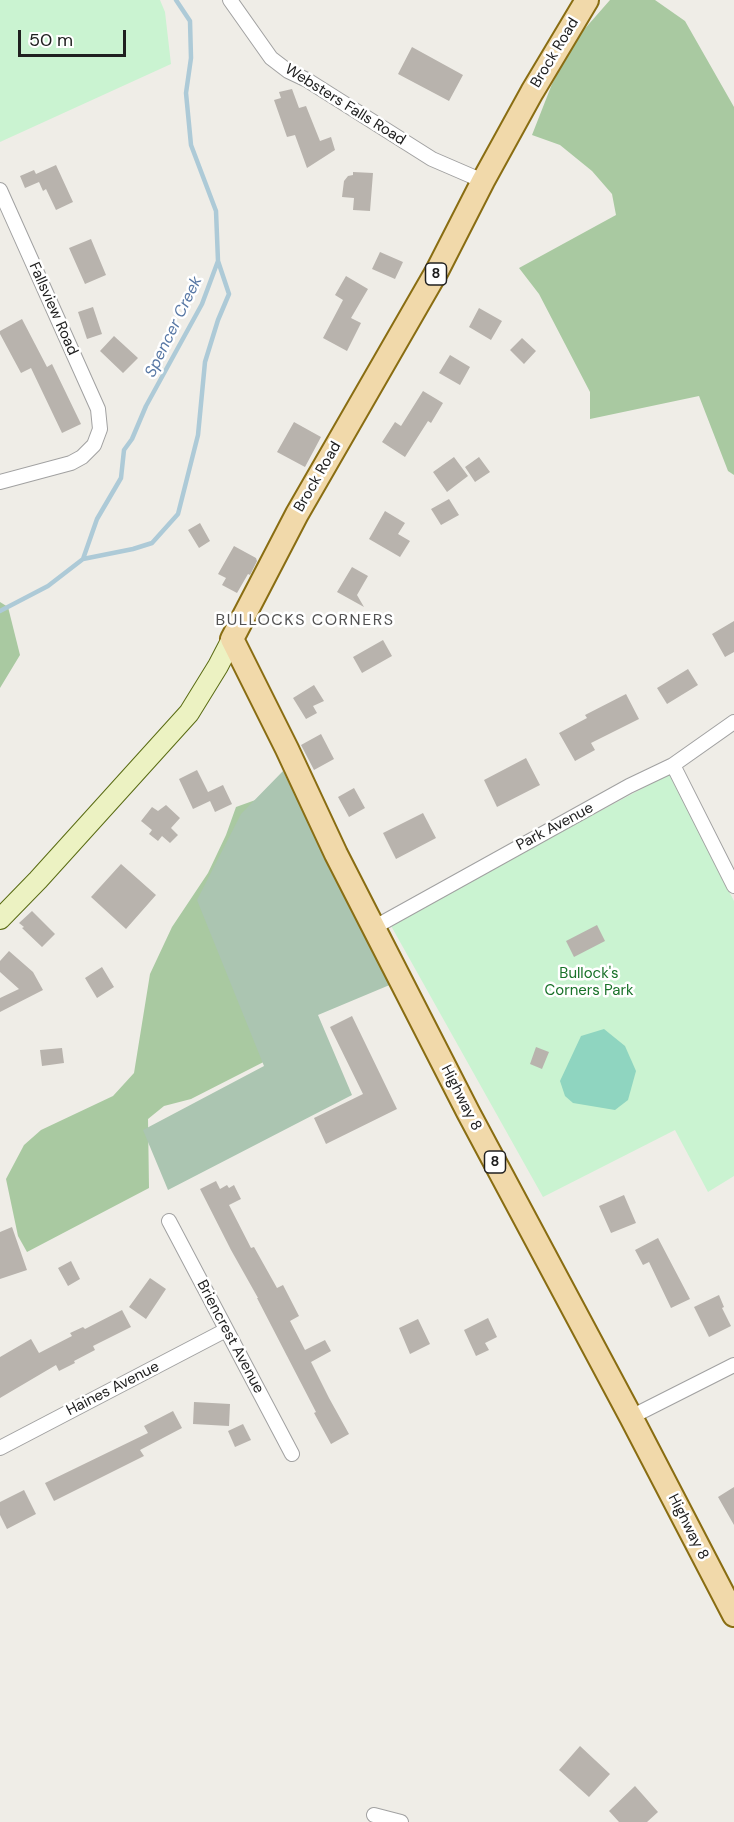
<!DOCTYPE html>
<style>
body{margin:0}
#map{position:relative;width:734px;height:1822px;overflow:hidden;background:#efede7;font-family:"DM Sans",sans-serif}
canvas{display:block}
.scale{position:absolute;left:18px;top:30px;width:108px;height:27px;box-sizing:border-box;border:3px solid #202020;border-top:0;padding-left:8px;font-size:18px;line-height:21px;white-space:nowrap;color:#202020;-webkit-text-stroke:4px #fff;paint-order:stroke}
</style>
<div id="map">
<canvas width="734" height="1822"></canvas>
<div class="scale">50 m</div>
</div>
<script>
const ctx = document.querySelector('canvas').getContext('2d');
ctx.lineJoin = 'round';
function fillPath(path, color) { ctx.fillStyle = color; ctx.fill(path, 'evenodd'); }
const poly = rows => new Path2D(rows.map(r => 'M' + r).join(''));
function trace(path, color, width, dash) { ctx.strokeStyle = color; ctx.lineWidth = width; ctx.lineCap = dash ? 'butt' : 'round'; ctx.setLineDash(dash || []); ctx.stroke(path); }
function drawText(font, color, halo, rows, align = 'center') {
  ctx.font = font + ' "DM Sans",sans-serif'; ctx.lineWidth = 5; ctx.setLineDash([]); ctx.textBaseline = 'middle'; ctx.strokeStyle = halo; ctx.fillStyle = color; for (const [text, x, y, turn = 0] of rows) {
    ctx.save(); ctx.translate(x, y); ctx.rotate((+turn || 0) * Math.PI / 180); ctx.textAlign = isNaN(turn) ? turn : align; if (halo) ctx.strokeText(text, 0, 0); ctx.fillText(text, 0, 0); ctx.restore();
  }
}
const forest = poly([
 [610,0,655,0,685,21,734,107,734,475,728,471,699,396,590,419,590,392,539,294,519,268,616,215,612,194,592,171,560,145,532,135,552,84,574,41],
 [0,602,8,607,20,655,0,688],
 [261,798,291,1048,191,1099,164,1106,148,1119,149,1188,27,1252,18,1236,6,1179,24,1145,41,1130,113,1096,134,1073,150,974,172,927,208,873,226,835,236,807]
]);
const cemetery = poly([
 [283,771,392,984,318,1015,352,1095,168,1190,143,1130,264,1066,197,900,241,814]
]);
const park = poly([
 [0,0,160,0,165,12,171,64,0,142],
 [669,774,734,901,734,1176,708,1192,675,1130,543,1197,390,924]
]);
const pitch = poly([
 [604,1029,625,1046,636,1071,628,1100,615,1110,573,1103,565,1096,560,1081,581,1036]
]);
const stream = poly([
 [83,559,133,549,152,543,178,514,198,435,205,362,218,320,229,294,218,261],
 [0,611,48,586,83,559,97,519,121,478,124,450,132,439,146,406,202,304,218,261,216,211,191,145,186,93,191,58,190,21,176,0]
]);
const building = poly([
 [412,47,463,75,449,101,398,74],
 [292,89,299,108,306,106,320,141,331,137,335,150,307,168,295,135,287,137,274,100,281,98,279,92],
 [56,165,73,202,56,210,46,189,43,191,39,182,25,188,20,176,34,170,36,174],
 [353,172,373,173,370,211,353,210,354,198,342,197,344,181,348,176,353,175],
 [91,239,106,275,85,284,69,248],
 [380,252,403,262,395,279,372,269],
 [346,276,368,289,351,318,361,323,347,351,323,338,343,300,335,295],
 [93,307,102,334,87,339,78,312],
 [479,308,502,321,491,340,469,327],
 [22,319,47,367,52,364,81,424,62,433,31,368,21,373,0,334,0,331],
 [114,336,138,358,123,373,100,351],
 [522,338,536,351,524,364,510,350],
 [450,355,470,367,460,385,439,373],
 [423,391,443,403,431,423,428,421,405,457,382,442,395,422,401,426],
 [294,422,321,437,305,467,277,452],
 [454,457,468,476,447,492,433,472],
 [479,457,490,472,475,482,465,467],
 [449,499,459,515,441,525,431,509],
 [385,511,405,523,398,534,410,541,400,557,369,539],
 [200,523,210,541,199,548,188,530],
 [234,546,256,558,257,561,250,575,248,574,237,593,222,585,226,578,218,574],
 [352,567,368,576,357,595,364,607,337,592],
 [734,621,734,652,725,657,712,634],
 [383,640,392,656,362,673,353,657],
 [688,669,698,685,667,704,657,688],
 [314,685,324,701,313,706,317,713,306,719,293,698],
 [626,694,639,719,591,743,595,750,575,761,559,733,587,718,585,715],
 [321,734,334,759,314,770,301,745],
 [526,758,540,785,497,807,484,780],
 [197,770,208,792,223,785,232,804,215,812,210,801,193,809,179,779],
 [354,788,365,808,349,817,338,797],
 [166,805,180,818,171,828,178,835,170,843,162,836,158,841,149,834,152,830,141,821,152,807,158,811],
 [423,813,436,838,396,859,383,833],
 [121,864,156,895,126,929,91,897],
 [32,911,55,934,42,947,22,928,24,927,19,923],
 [597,925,605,941,574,957,566,941],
 [9,951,33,972,43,990,0,1012,0,998,19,989,0,972,0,961],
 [102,967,114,987,97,998,85,978],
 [352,1016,397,1109,326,1144,314,1118,363,1094,330,1027],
 [536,1047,549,1052,542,1069,530,1064],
 [62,1048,64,1063,42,1066,40,1050],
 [216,1181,220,1189,227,1185,229,1188,234,1185,241,1199,229,1205,251,1248,254,1247,277,1288,283,1285,299,1316,290,1321,305,1350,325,1340,331,1351,311,1362,329,1398,349,1434,331,1444,314,1413,316,1412,257,1298,258,1298,231,1250,200,1189],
 [624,1195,636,1223,611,1233,599,1206],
 [12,1227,27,1270,0,1279,0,1232],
 [658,1238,690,1299,671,1308,649,1262,643,1265,635,1250],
 [71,1261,80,1279,68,1286,58,1268],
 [150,1278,166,1289,146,1319,129,1307],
 [719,1295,724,1307,722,1308,731,1326,709,1337,694,1307],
 [122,1310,131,1327,93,1346,95,1350,74,1361,75,1363,59,1371,56,1365,0,1398,0,1357,31,1339,39,1353,72,1336,70,1333,83,1327,85,1329],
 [488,1318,497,1337,485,1343,489,1350,476,1356,464,1330],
 [418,1319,430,1344,410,1354,399,1328],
 [194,1402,230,1404,229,1426,193,1424],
 [173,1411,182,1428,140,1450,144,1456,54,1501,45,1483,148,1433,144,1426],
 [243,1424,251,1440,235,1447,228,1431],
 [734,1487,734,1525,718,1497],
 [24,1490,36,1514,7,1529,0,1515,0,1502],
 [580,1746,610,1774,589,1797,559,1770],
 [635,1786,658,1812,647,1822,619,1822,609,1811]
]);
const street = poly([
 [230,0,271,58,288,71,307,80,432,159,483,181],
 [0,190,98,409,100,429,94,445,82,457,71,463,0,482],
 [673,765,734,886],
 [373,928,629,786,673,765,734,722],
 [169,1221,292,1454],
 [631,1417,734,1365],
 [0,1448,226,1330],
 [374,1815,401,1822]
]);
const secondary = poly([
 [0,919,38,880,189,713,218,666,232,639]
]);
const primary = poly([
 [587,0,532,92,483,181,437,271,297,514,232,639,287,749,336,854,468,1112,631,1417,734,1615]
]);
const shields = [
 [436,274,21],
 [495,1162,21]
];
const shieldNames = [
 ["8",436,274],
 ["8",495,1162]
];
const streetNames = [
 ["Brock Road",555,53,-59],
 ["Websters Falls Road",345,105,32],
 ["Fallsview Road",53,309,66],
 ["Brock Road",318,477,-60],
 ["Park Avenue",555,827,-28],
 ["Highway 8",461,1098,63],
 ["Briencrest Avenue",230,1337,62],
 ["Haines Avenue",113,1389,-27],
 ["Highway 8",688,1527,63]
];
const parkNames = [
 ["Bullock's",589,974],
 ["Corners Park",589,991]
];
const waterNames = [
 ["Spencer Creek",174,327,-64]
];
const neighbourhoodNames = [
 ["BULLOCKS CORNERS",305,621]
];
fillPath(forest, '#a9c9a1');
fillPath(cemetery, '#abc5b1');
fillPath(park, '#caf3d1');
fillPath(pitch, '#8fd5c0');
trace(stream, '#adcad7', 4.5);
fillPath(building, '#b8b3ad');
trace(street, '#a1a1a1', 16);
trace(secondary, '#596b12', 22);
trace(primary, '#896d12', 26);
trace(street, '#fff', 14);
trace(secondary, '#ecf2c2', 20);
trace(primary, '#f1d9aa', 22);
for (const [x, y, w] of shields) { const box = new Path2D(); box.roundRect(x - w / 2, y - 11, w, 22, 4.5); ctx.fillStyle = '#fff'; ctx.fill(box); trace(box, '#202020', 1.5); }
drawText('bold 14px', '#202020', null, shieldNames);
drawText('15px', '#202020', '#fff', streetNames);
drawText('15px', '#197229', '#fff', parkNames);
drawText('italic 16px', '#5777a4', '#fff', waterNames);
ctx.letterSpacing = '1.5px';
drawText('16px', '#535353', '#fff', neighbourhoodNames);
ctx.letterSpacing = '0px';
</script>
